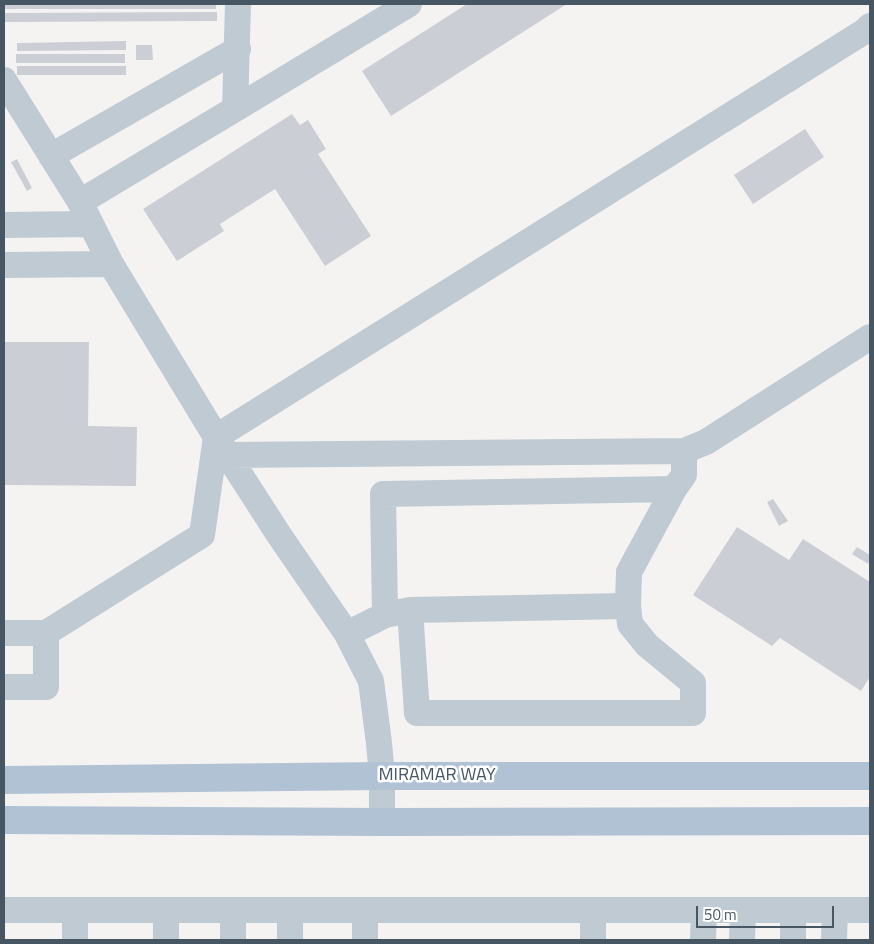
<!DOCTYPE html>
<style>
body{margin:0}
#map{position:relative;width:874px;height:944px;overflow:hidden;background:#f5f2f2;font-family:"Titillium Web",sans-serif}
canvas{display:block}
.frame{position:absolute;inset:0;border:5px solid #475663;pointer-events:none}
.scale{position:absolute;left:696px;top:906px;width:138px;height:22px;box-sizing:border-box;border:2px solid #475663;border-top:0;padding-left:6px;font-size:15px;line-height:18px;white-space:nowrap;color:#475663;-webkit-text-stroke:4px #fff;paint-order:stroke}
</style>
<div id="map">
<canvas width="874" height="944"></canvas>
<div class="frame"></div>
<div class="scale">50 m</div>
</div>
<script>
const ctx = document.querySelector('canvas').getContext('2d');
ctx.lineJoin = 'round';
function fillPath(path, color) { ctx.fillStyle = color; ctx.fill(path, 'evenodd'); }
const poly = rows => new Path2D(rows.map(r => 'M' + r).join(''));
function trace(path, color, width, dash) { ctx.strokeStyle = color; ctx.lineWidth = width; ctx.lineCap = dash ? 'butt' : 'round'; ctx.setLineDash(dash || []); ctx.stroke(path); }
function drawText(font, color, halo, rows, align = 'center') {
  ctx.font = font + ' "Titillium Web",sans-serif'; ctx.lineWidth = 5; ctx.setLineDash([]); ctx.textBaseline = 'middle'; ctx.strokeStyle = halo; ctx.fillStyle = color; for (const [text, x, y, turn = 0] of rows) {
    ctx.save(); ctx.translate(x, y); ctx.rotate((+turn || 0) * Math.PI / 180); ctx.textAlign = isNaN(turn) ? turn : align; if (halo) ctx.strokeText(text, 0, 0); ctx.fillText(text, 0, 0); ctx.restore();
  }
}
const building = poly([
 [4,4,216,4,216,9,4,9],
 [467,4,567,4,391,116,362,71],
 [217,12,217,21,4,22,4,13],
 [126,41,126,50,17,51,17,43],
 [136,45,152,45,153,60,136,60],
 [16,54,125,54,125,63,16,63],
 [17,66,126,66,126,75,17,75],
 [292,114,300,125,308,120,326,149,318,154,371,236,325,266,275,189,220,224,224,231,177,261,143,209],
 [805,129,824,157,753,204,734,175],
 [17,159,32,188,27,191,11,162],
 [4,342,89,342,88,426,137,427,136,486,4,485],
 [773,499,788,521,779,526,767,502],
 [737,527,789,560,803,539,870,582,870,677,861,691,780,638,772,646,693,595],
 [857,547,870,555,870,560,868,564,852,554]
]);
const minor = poly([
 [238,4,235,109,80,202,111,264,216,437,279,535,347,634,371,681,379,743,382,776,382,822],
 [4,80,80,202],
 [235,109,409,4],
 [51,156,238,49],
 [4,225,91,224],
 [4,265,111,264],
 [227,455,684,451,706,442,870,337],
 [410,610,417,713,693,713,693,683,647,645,630,624,628,606,629,572,674,489,684,475,684,451],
 [385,615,383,494,674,489],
 [4,633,46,633,202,535,216,437,865,31,870,26],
 [347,634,385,615,410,610,628,606],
 [4,687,46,687,46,633],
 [4,910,870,910],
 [166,910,166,940],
 [233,910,233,940],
 [290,910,290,940],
 [365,910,365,940],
 [593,910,593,940],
 [793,910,793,940],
 [75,940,75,910],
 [703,940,704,910],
 [742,940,743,910],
 [834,940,835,910]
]);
const major = poly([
 [4,780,382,776,870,776],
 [4,820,382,822,870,821]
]);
const streetNames = [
 ["MIRAMAR WAY",437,776]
];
fillPath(building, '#cbcfd5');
trace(minor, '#bfcad3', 26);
trace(major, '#b0c2d4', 28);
drawText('18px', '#475663', '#fff', streetNames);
</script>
